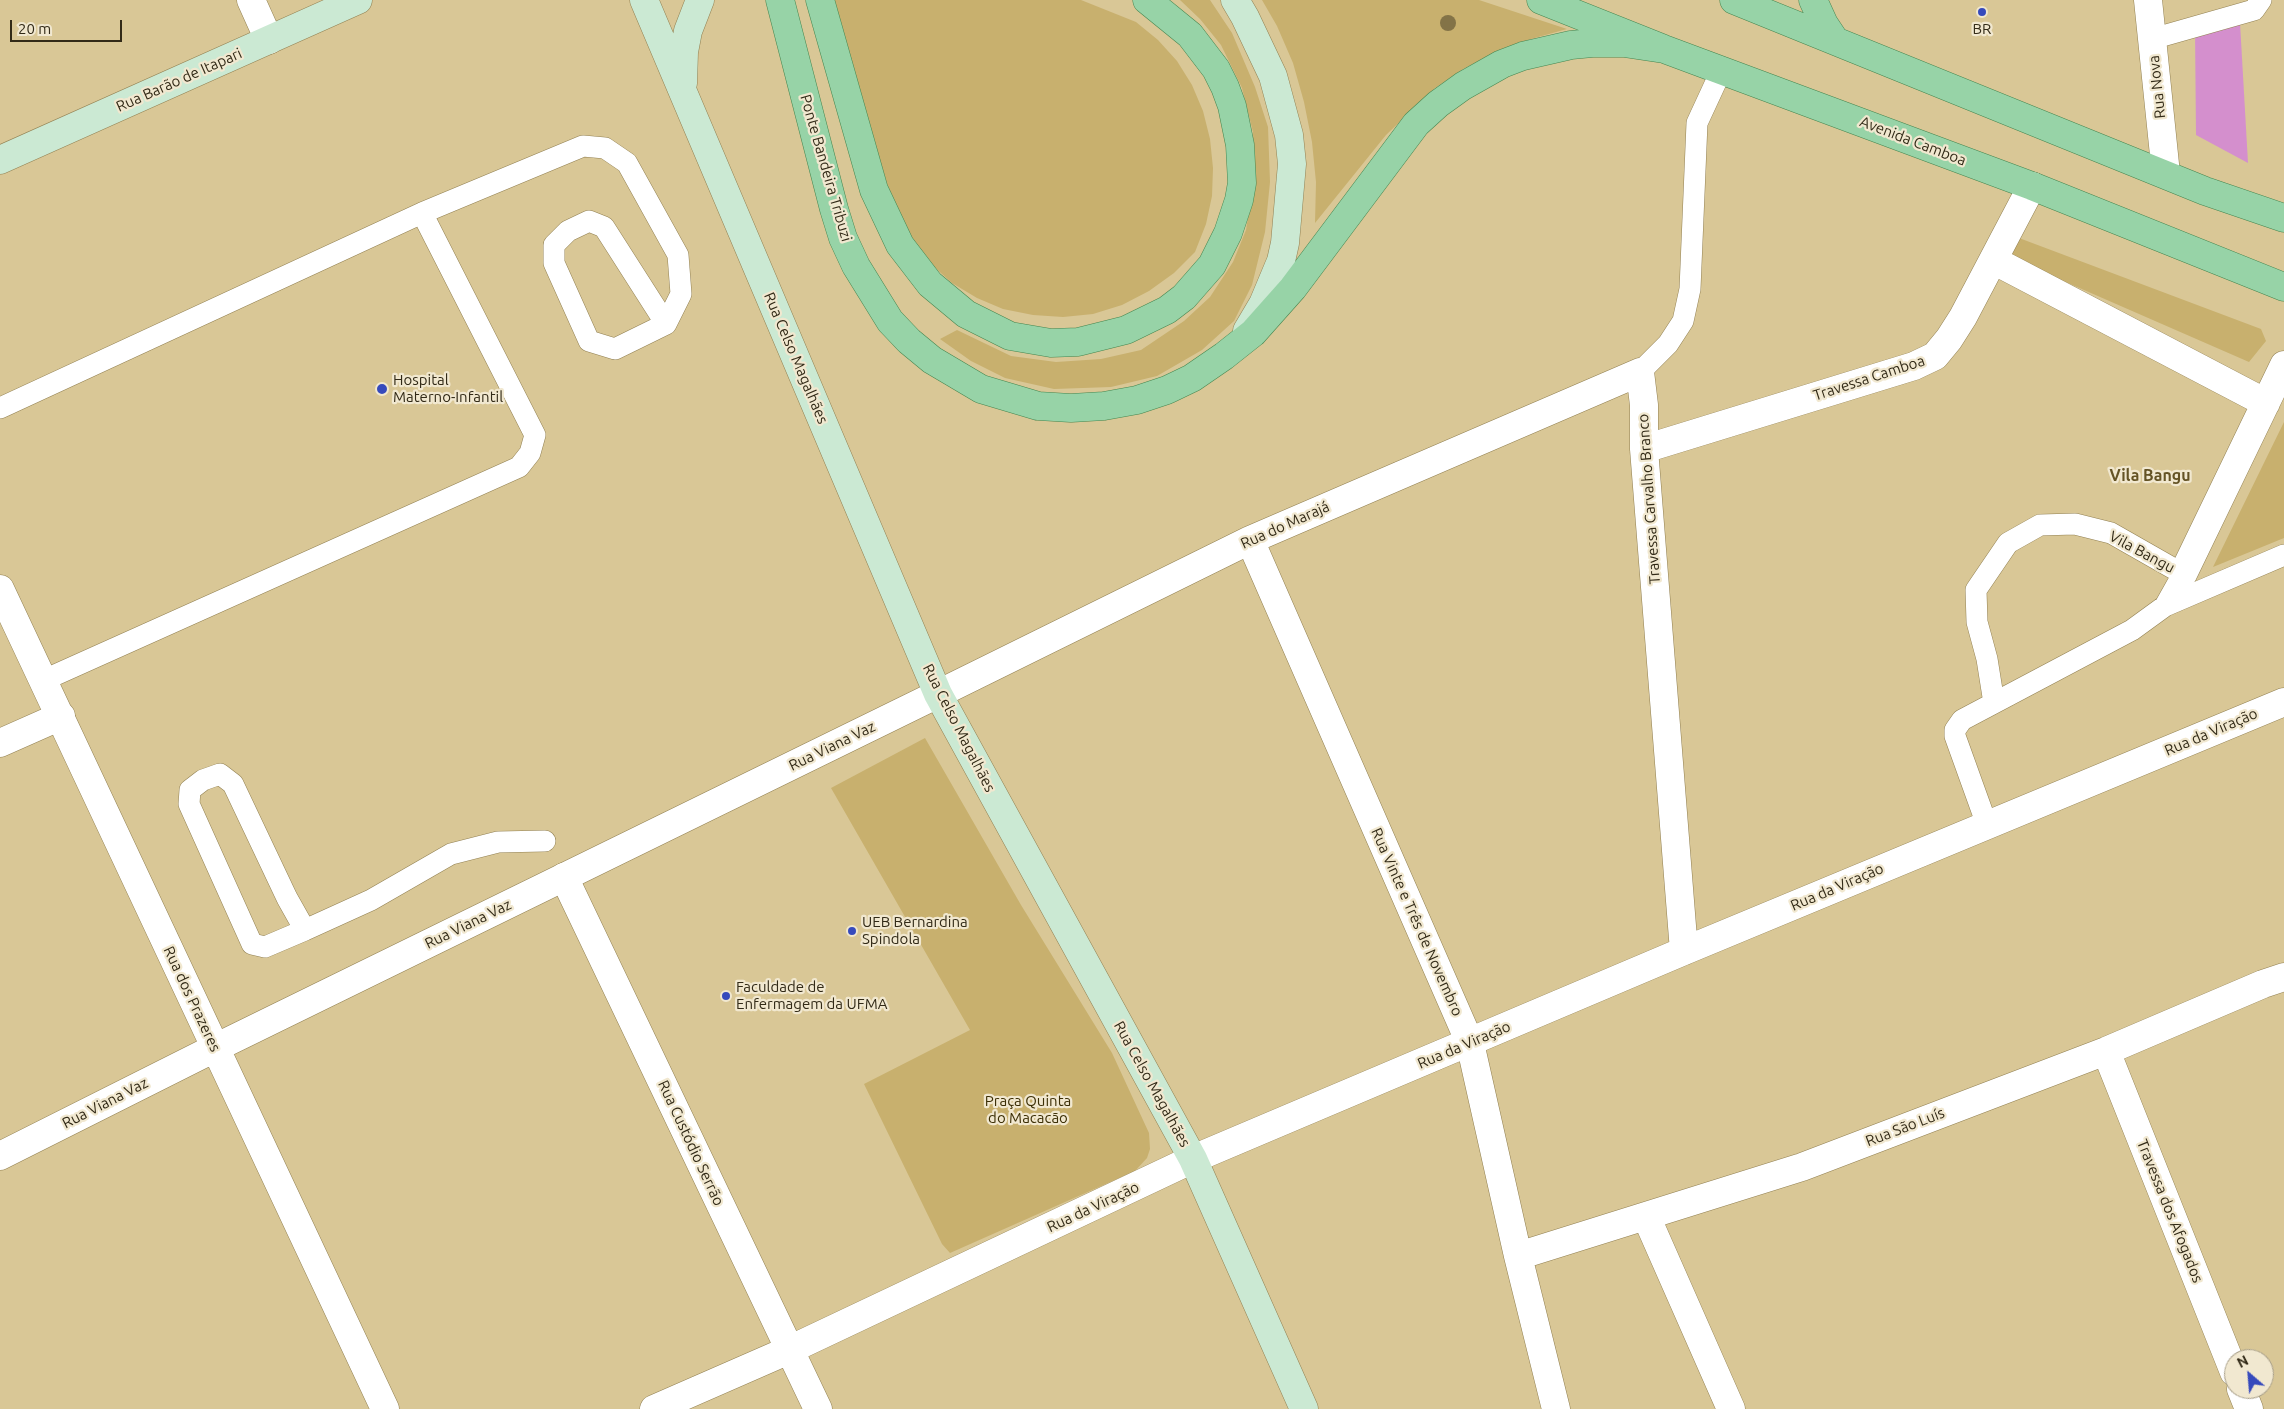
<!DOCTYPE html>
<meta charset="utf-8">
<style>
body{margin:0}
#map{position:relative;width:2284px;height:1409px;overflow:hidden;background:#d9c796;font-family:Ubuntu,sans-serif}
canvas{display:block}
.north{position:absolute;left:2224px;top:1349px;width:50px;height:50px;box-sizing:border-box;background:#f1e8d0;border:1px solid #a59c86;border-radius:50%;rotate:333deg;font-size:14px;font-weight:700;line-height:20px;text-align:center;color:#322a17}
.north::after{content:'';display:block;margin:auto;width:18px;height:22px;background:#364abc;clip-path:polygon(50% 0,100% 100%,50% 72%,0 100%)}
.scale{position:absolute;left:10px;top:20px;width:112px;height:22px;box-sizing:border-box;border:2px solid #322a17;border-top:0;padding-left:6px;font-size:15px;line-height:18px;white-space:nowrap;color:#322a17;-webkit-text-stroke:4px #f1e8d0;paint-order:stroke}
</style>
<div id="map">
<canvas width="2284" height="1409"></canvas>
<div class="north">N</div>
<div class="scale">20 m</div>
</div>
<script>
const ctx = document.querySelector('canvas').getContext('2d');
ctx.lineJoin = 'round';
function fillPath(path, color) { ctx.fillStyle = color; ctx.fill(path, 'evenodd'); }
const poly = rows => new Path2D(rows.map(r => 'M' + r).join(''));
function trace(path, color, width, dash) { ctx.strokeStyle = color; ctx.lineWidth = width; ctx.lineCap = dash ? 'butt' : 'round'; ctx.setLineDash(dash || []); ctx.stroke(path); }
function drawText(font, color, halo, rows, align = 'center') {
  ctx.font = font + ' Ubuntu,sans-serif'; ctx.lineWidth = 4.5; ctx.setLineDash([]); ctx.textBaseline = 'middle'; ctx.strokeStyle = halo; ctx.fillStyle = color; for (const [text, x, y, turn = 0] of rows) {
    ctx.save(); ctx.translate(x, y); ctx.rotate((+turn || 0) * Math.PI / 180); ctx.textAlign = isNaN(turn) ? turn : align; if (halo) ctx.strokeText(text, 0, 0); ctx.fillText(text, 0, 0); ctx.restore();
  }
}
const green = poly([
 [834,0,1081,0,1136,22,1158,40,1177,61,1192,85,1203,111,1210,139,1213,168,1212,196,1206,224,1195,252,1174,273,1149,291,1122,305,1093,314,1063,317,1033,315,1003,309,977,298,952,283,931,264,913,241,889,190,838,22],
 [1180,0,1210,0,1232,33,1255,87,1268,127,1270,182,1265,232,1252,285,1234,321,1202,350,1157,376,1111,387,1054,389,1005,378,971,361,940,339,957,330,1011,356,1056,362,1101,359,1141,350,1184,321,1210,297,1233,262,1246,230,1254,180,1253,132,1242,88,1221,45,1200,19],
 [1262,0,1479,0,1567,29,1531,39,1496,52,1463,69,1435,88,1386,135,1315,223,1316,182,1312,142,1304,102,1293,63,1277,26],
 [2019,238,2261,329,2266,341,2249,362,2013,259,2010,249],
 [2284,422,2284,538,2213,567],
 [925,738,1021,905,1112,1053,1149,1133,1150,1149,1147,1158,1135,1171,950,1253,942,1244,864,1084,970,1030,831,788]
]);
const building = poly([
 [2240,23,2248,163,2196,135,2195,28]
]);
const service = poly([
 [2152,39,2254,10,2261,0],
 [1640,372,1668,344,1683,321,1690,289,1697,123,1722,69],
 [0,408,422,213],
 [2165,606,2284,555],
 [44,680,519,467,530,453,535,435,422,213,583,146,605,148,627,163,678,255,681,294,666,324,615,349,589,341,554,263,554,245,568,231,589,221,604,227,666,324],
 [1987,825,1955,736,1955,730,1962,720,2132,630,2165,606,2183,574,2111,533,2075,524,2040,525,2008,543,1976,590,1977,622,1987,659,1994,703],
 [305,930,265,947,252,944,189,804,190,790,203,780,220,774,233,784,287,898,305,930,371,900,451,854,498,842,545,841]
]);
const minor = poly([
 [2148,0,2166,174],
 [1993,260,2266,403],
 [1644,449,1914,366,1935,356,1949,339,1963,317,2032,186],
 [1250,540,1470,1043,1518,1256,1556,1409],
 [2183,574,2284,365],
 [938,694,1250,540,1640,372,1644,405,1644,449,1684,951],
 [0,743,61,716],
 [564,877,818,1409],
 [2106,1051,2234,1372],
 [1646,1216,1731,1409],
 [1518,1256,1802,1167,2106,1051,2263,984,2284,977],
 [2241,1389,2249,1409],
 [654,1409,789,1350,1193,1159,1684,951,2284,702]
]);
const tertiary = poly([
 [251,0,269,40],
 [0,589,385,1409],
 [0,1156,215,1048,938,694]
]);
const secondary = poly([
 [644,0,938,694,1193,1159,1304,1409],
 [1235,0,1245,17,1273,76,1289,135,1292,164,1285,243,1281,261,1263,304,1247,331],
 [683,83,684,52,688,31,700,0],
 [0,160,358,0]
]);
const primary = poly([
 [780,0,834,209,843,238,856,266,890,321,909,341,932,360,981,389,1038,406,1071,408,1104,406,1137,400,1167,390,1192,378,1224,356,1253,333,1293,288,1416,124,1438,104,1463,86,1502,64,1523,56,1571,45,1592,43,1624,43,1664,49],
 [820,0,874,190,900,245,930,284,966,314,1010,336,1051,343,1078,342,1126,330,1167,310,1184,297,1212,265,1228,233,1239,200,1242,183,1240,145,1232,106,1225,87,1216,69,1190,35,1147,0],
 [1541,0,1664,49,2032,186,2284,287],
 [1734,0,2205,191,2284,218],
 [1813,0,1824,24,1834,39]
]);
const trees = [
 [1448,23]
];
const markers = [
 [1982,12,5,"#364abc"],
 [382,389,6,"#364abc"],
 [852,931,5,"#364abc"],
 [726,996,5,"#364abc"]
];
const poiNames = [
 ["BR",1982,29,"center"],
 ["Hospital",393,380],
 ["Materno-Infantil",393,397],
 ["UEB Bernardina",862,922],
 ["Spindola",862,939],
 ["Faculdade de",736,987],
 ["Enfermagem da UFMA",736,1004]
];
const streetNames = [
 ["Rua Barão de Itapari",179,80,-24],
 ["Rua Nova",2157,87,-96],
 ["Avenida Camboa",1913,141,21],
 ["Ponte Bandeira Tribuzi",826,168,74],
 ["Rua Celso Magalhães",796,358,67],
 ["Travessa Camboa",1869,378,-18],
 ["Travessa Carvalho Branco",1649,499,-94],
 ["Rua do Marajá",1285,525,-24],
 ["Vila Bangu",2142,552,28],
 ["Rua Celso Magalhães",959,728,63],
 ["Rua da Viração",2211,732,-23],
 ["Rua Viana Vaz",832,746,-26],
 ["Rua da Viração",1837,887,-23],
 ["Rua Vinte e Três de Novembro",1417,922,66],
 ["Rua Viana Vaz",468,924,-26],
 ["Rua dos Prazeres",192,999,65],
 ["Rua da Viração",1464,1045,-23],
 ["Rua Celso Magalhães",1152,1084,61],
 ["Rua Viana Vaz",105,1103,-27],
 ["Rua São Luís",1905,1127,-21],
 ["Rua Custódio Serrão",691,1143,65],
 ["Rua da Viração",1093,1207,-25],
 ["Travessa dos Afogados",2170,1211,68]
];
const parkNames = [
 ["Praça Quinta",1028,1101],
 ["do Macacão",1028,1118]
];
const neighbourhoodNames = [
 ["Vila Bangu",2150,476]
];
fillPath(green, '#c8b06e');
fillPath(building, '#d48fcd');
trace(service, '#928052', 22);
trace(minor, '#928052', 29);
trace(tertiary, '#928052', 29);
trace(secondary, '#928052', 29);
trace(primary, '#46854f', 29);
trace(service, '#fff', 21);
trace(minor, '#fff', 28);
trace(tertiary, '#fff', 28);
trace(secondary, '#cbe9d3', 28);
trace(primary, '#97d3a7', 28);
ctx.fillStyle = '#837347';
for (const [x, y] of trees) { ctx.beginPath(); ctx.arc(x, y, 8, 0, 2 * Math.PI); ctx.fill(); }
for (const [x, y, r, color] of markers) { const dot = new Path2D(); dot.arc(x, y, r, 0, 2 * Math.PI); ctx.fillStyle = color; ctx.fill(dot); trace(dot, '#f1e8d0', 2); }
drawText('15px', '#322a17', '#f1e8d0', poiNames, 'left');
drawText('15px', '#322a17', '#f1e8d0', streetNames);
drawText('15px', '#3c2f06', '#f1e8d0', parkNames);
drawText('bold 16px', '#645325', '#f1e8d0', neighbourhoodNames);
</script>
